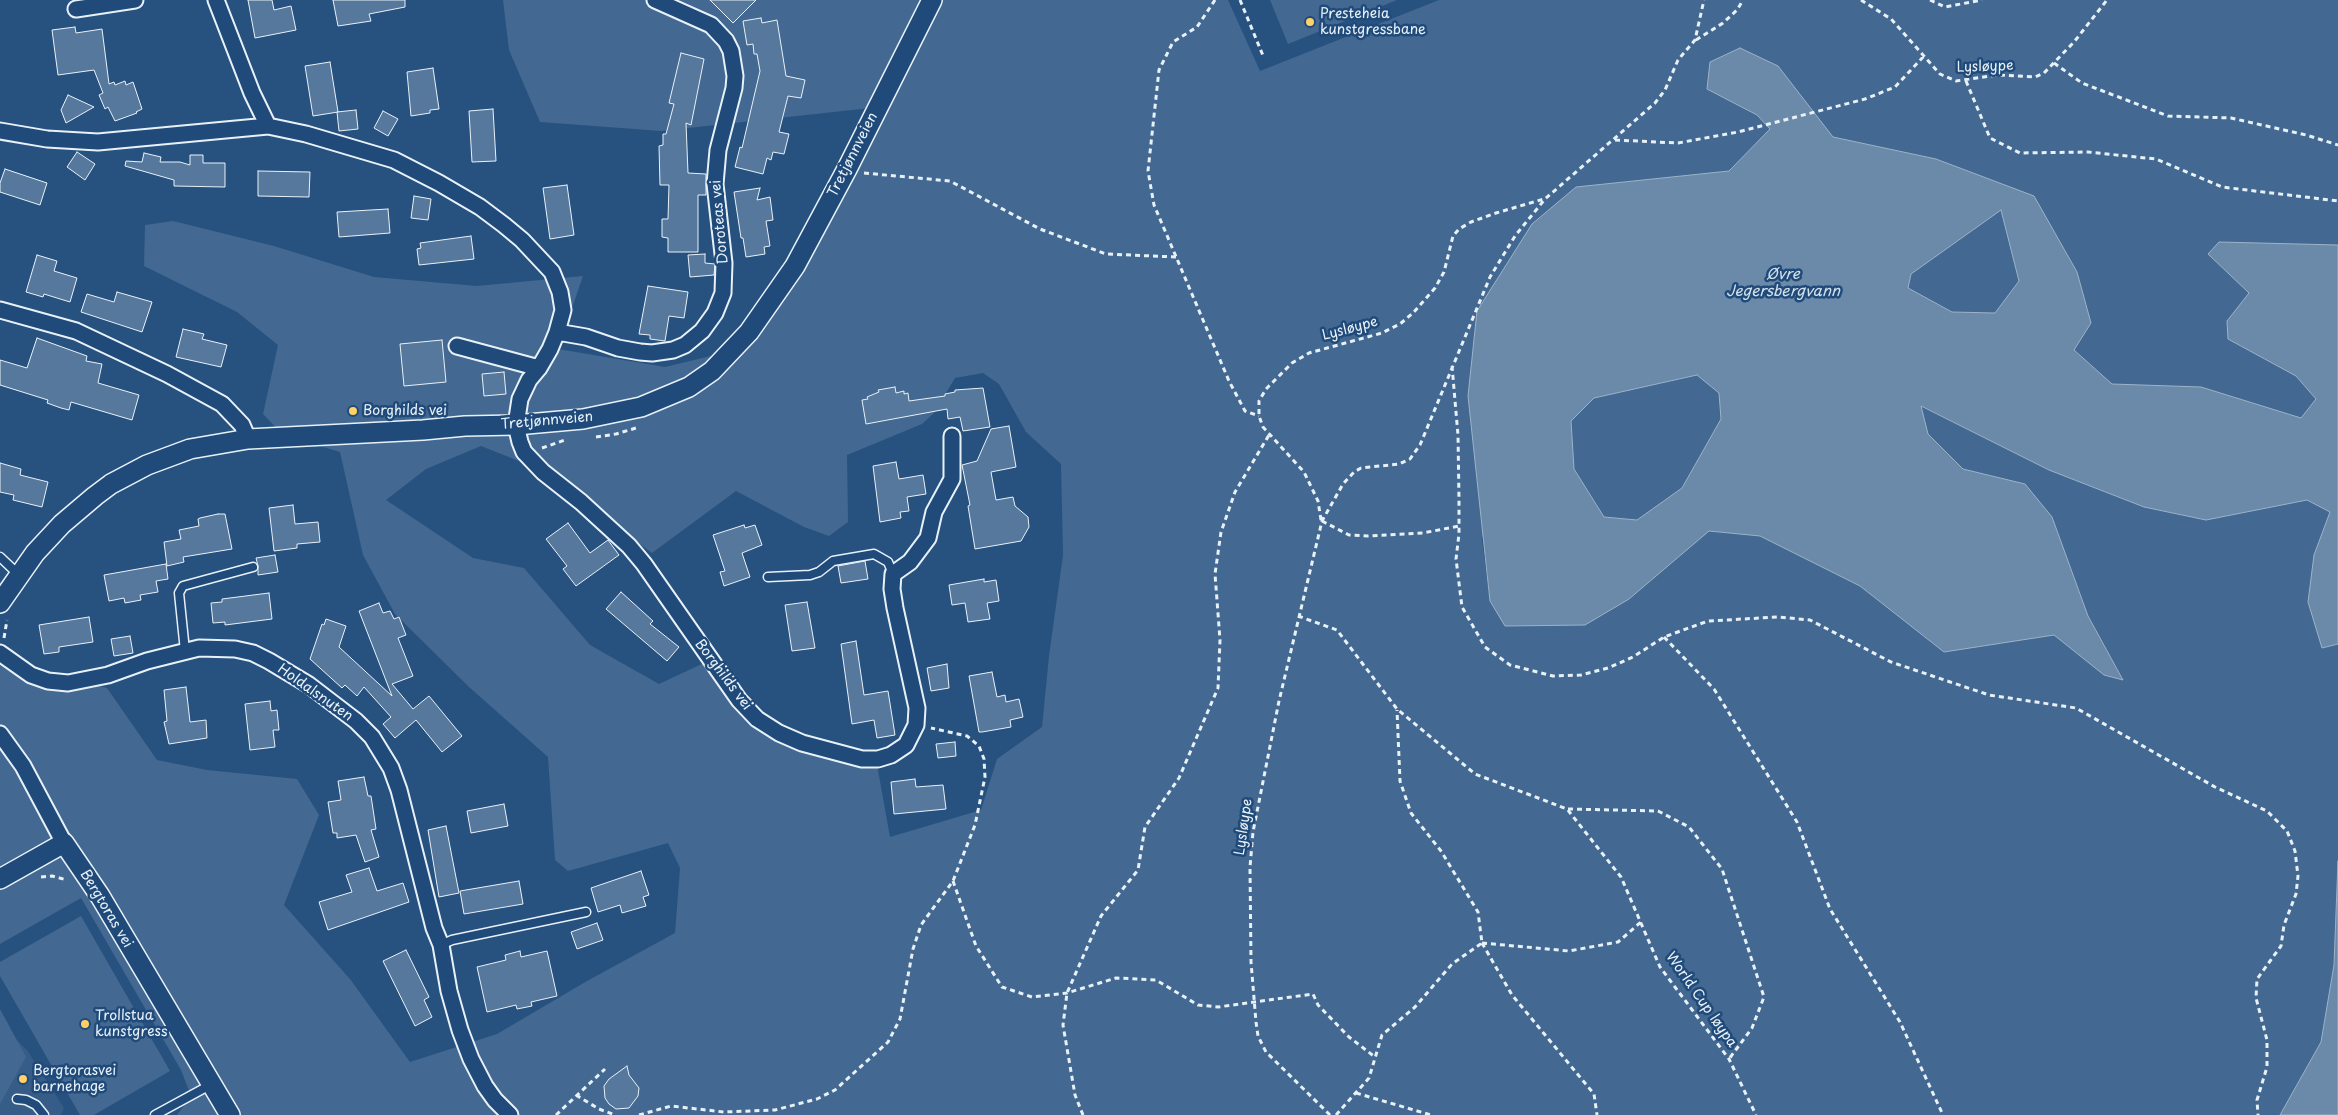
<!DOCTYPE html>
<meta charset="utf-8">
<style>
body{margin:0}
canvas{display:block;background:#27517f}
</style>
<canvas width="2338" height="1115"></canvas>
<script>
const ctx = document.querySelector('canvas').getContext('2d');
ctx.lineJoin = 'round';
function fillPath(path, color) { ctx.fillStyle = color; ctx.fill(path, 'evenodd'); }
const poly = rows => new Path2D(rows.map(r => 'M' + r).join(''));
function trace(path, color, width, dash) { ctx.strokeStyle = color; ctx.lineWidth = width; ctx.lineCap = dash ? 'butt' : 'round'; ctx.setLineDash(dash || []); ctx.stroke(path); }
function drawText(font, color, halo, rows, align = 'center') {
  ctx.font = font + ' "Playpen Sans",sans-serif'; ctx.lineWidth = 5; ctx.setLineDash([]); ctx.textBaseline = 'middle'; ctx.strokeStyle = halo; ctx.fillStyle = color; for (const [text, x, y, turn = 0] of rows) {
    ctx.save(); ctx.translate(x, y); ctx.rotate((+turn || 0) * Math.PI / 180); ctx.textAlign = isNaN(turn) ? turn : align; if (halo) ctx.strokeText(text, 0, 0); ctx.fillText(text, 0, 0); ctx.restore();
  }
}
const built = poly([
 [0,1023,27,1050,64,1108,61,1115,0,1115]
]);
const green = poly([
 [503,0,1228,0,1260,71,1439,0,2338,0,2338,245,2303,246,2249,293,2227,321,2228,339,2296,376,2316,399,2301,418,2201,387,2112,384,2074,350,2034,196,1936,159,1833,137,1778,66,1707,89,1757,115,1770,129,1729,171,1576,187,1482,539,1490,601,1505,626,1629,599,1708,531,1760,536,1860,586,1944,652,2054,635,2104,675,2123,679,2088,616,2052,517,2025,484,1963,469,1928,434,1920,406,2049,470,2144,507,2206,520,2307,500,2331,512,2314,555,2322,648,2338,644,2338,861,2334,965,2321,1042,2280,1115,177,1115,191,1096,181,1070,81,898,0,944,0,656,6,663,107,688,157,760,207,770,297,779,319,815,284,905,350,979,410,1062,497,1034,587,981,675,933,680,868,668,843,568,871,555,860,548,757,469,687,395,614,363,555,340,452,283,435,263,414,278,345,237,312,144,266,145,225,173,221,274,246,374,277,477,286,583,276,558,349,665,367,740,349,879,107,661,131,540,122,509,50],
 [983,373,999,384,1026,432,1061,464,1063,555,1049,656,1042,727,997,759,981,810,890,837,876,759,785,729,704,663,659,684,590,645,524,568,473,558,386,500,426,469,481,446,539,469,652,553,736,491,804,527,829,536,848,522,847,455,922,424,934,413,955,378],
 [1270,0,1397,0,1288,44],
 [2002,209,2019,281,1995,313,1952,312,1908,288,1911,274],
 [1698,375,1719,393,1721,419,1682,488,1637,520,1604,517,1574,469,1571,421,1594,398],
 [81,916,170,1071,94,1115,80,1115,0,976,0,962],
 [0,1009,26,1057,0,1104]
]);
const water = poly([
 [1740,48,1778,66,1833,137,1936,159,2034,196,2077,272,2091,323,2074,350,2112,384,2201,387,2301,418,2316,399,2296,376,2228,339,2227,321,2249,293,2208,254,2219,242,2338,245,2338,644,2322,648,2308,602,2314,555,2330,512,2307,500,2206,520,2144,507,2049,470,1921,406,1928,434,1963,469,2025,484,2052,517,2088,616,2123,680,2104,675,2054,635,1944,652,1860,586,1760,536,1709,531,1629,599,1585,625,1505,626,1490,601,1468,396,1477,311,1532,224,1576,187,1729,171,1770,129,1757,115,1707,89,1710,62,1740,48],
 [2001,210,2019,281,1995,313,1952,312,1908,288,1911,274,2001,210],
 [1697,375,1719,393,1721,419,1682,488,1637,520,1604,517,1574,469,1571,421,1594,398,1697,375],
 [2338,861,2338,1115,2280,1115,2321,1042,2334,965,2338,861]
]);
const building = poly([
 [248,0,272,0,274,10,291,6,296,30,255,38,248,0],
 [333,0,405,0,405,7,369,14,371,21,338,26,333,0],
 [710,0,756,0,733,23,710,0],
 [761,18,762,23,777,20,786,76,805,80,801,98,788,96,779,132,789,134,784,154,773,152,771,160,767,158,763,174,735,167,740,147,742,148,760,71,757,54,754,54,753,44,747,45,743,21,761,18],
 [75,27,76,33,102,29,109,84,114,82,115,85,125,81,126,85,133,82,142,109,136,112,137,113,115,121,108,107,105,109,99,95,103,93,94,70,58,75,52,30,75,27],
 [681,53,704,59,691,125,686,123,688,173,706,174,706,195,698,195,698,252,668,252,668,238,662,237,662,219,668,219,669,185,660,185,659,146,663,145,663,134,666,134,674,104,669,103,681,53],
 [330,62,338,112,313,116,305,66,330,62],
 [433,68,439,109,430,110,430,113,411,116,407,72,433,68],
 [68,95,94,107,66,123,61,110,68,95],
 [493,109,496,161,472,162,469,111,493,109],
 [356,110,358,129,339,131,337,112,356,110],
 [383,111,398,119,388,136,374,128,383,111],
 [77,152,95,164,85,180,67,167,77,152],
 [144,153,161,157,160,162,180,162,190,165,190,155,203,155,203,163,225,163,225,187,174,186,174,180,125,166,126,161,142,162,144,153],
 [5,169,47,183,40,205,0,192,0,183,5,169],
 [258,171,310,172,309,197,258,196,258,171],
 [567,185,574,235,550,239,543,188,567,185],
 [760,188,757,200,770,197,773,220,766,221,770,246,764,247,765,254,746,257,743,238,741,238,734,192,760,188],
 [414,196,431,199,428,220,411,218,414,196],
 [388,209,390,233,339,237,337,212,388,209],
 [471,236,474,259,419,265,417,249,421,248,420,243,471,236],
 [705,254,705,263,715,264,714,275,690,277,688,255,705,254],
 [37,255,57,261,54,271,77,278,70,302,44,294,43,297,26,292,37,255],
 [648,286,688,292,684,318,669,316,665,341,650,339,650,335,639,334,648,286],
 [117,292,152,302,142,332,81,312,87,294,114,302,117,292],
 [183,329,204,334,202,339,227,345,221,367,176,357,183,329],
 [37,338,87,356,86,361,102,364,98,383,139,395,132,420,71,402,69,410,61,408,47,403,48,400,0,385,0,360,27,368,37,338],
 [442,340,446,382,404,386,400,344,442,340],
 [504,372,506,394,484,396,482,374,504,372],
 [895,387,896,393,904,391,904,394,908,393,909,401,945,396,945,394,955,392,955,390,983,388,990,427,963,431,960,417,948,419,947,409,866,424,862,400,868,399,867,397,879,392,878,390,895,387],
 [1009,426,1016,467,991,472,996,500,1013,497,1015,506,1028,517,1029,527,1021,541,975,549,968,506,970,505,962,465,977,461,991,429,1009,426],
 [896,462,899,479,923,475,926,494,907,497,909,511,900,512,901,518,880,522,873,466,896,462],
 [0,463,21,469,20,475,48,482,42,507,13,500,14,495,0,492,0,463],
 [293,505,295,524,318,522,320,542,297,544,297,548,274,551,269,508,293,505],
 [218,514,225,514,232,549,183,557,184,562,167,566,164,542,181,539,179,530,199,526,198,519,200,518,218,514],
 [568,523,590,553,608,540,619,555,576,586,563,569,567,566,546,539,568,523],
 [744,525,745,528,755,525,762,545,742,553,750,577,724,586,720,572,725,571,713,535,744,525],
 [275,555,278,572,258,575,258,566,256,558,275,555],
 [865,561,868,579,841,583,838,566,865,561],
 [166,564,168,579,156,581,158,592,140,595,141,600,125,603,124,598,109,601,104,575,166,564],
 [984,579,984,582,996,580,999,601,987,603,990,619,968,622,965,603,952,605,949,585,984,579],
 [621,592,653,621,650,624,679,647,667,661,606,609,621,592],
 [269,593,272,619,225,625,225,622,213,623,211,603,222,602,222,599,269,593],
 [807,602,815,648,792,651,785,605,807,602],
 [379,603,383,613,390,611,394,619,399,617,406,635,398,638,413,676,392,684,413,709,429,696,462,736,442,752,416,720,395,738,383,724,391,717,364,687,357,696,345,685,342,688,310,659,322,624,324,625,326,619,346,626,339,647,392,696,359,611,379,603],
 [89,617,93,642,59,647,59,652,44,654,39,625,89,617],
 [130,636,133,653,114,656,111,639,130,636],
 [856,641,864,695,888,691,895,735,877,738,874,720,852,724,841,644,856,641],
 [947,664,949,688,931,691,927,668,947,664],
 [992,672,997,697,1005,695,1006,702,1019,699,1023,717,1010,720,1011,727,982,732,979,732,969,676,992,672],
 [186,687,190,722,206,720,207,738,169,744,164,722,167,721,164,690,186,687],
 [270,701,271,711,277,710,279,730,273,730,275,747,250,750,245,704,270,701],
 [955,742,956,756,938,758,936,744,955,742],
 [364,777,368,796,371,796,376,829,371,830,379,857,365,862,356,835,337,838,337,833,333,833,328,802,341,800,338,781,364,777],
 [915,779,916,787,943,785,946,809,894,814,891,782,915,779],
 [504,804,508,826,471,833,467,811,504,804],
 [446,826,459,893,439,897,428,830,446,826],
 [369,868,377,891,403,883,409,902,328,930,319,902,352,892,346,875,369,868],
 [641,871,649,895,643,897,646,906,622,913,620,905,598,912,591,888,641,871],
 [519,881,523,904,464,914,460,891,519,881],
 [597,923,603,940,577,949,571,932,597,923],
 [406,950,429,997,424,1000,432,1017,415,1026,383,961,406,950],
 [520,951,521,957,547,951,557,996,531,1002,532,1006,517,1009,516,1005,487,1012,477,967,506,960,505,955,520,951],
 [627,1066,629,1075,639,1088,638,1096,629,1108,616,1109,609,1104,605,1098,604,1086,609,1079,627,1066]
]);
const path = poly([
 [1215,0,1197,27,1173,42,1159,70,1148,171,1154,205,1229,381,1245,411,1259,416],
 [1240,0,1264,58],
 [1861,0,1891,19,1940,74,1956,81,1998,75,2035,77,2044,73,2074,42,2107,0],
 [1930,0,1945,7,1982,0],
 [1696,40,1723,23,1737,10,1743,0],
 [2054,63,2082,83,2168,116,2231,118,2306,135,2338,145],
 [1966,81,1990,138,2020,153,2088,152,2156,159,2222,187,2338,201],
 [1615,140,1678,143,1738,132,1865,99,1895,87,1924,56],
 [864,173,950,181,1040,229,1106,254,1176,257],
 [1452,366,1458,435,1459,500,1459,534,1456,559,1462,607,1485,647,1510,665,1553,676,1581,675,1608,668,1633,657,1664,637,1708,621,1778,617,1810,620,1891,662,1989,695,2076,708,2215,787,2267,811,2287,831,2295,851,2298,876,2296,894,2284,925,2281,946,2257,979,2256,998,2267,1040,2267,1067,2257,1100,2258,1115],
 [596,437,616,434,636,428],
 [542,448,565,440],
 [1321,520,1318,501,1304,472,1263,427,1259,416,1259,401,1266,389,1292,363,1309,353,1382,333,1400,324,1413,313,1435,288,1444,272,1453,236,1459,229,1471,222,1496,213,1544,199],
 [1322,521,1349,535,1368,536,1423,533,1459,526],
 [1298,616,1337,630,1397,709,1475,774,1567,809,1621,877,1660,967,1729,1059,1756,1115],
 [1664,637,1714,689,1797,822,1830,909,1900,1022,1943,1115],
 [4,638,7,620],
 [1568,809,1658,811,1689,827,1722,869,1764,997,1752,1028,1729,1059],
 [41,877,52,876,67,880],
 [953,881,976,946,1002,987,1032,997,1067,993,1116,978,1156,980,1198,1005,1218,1007,1313,994,1318,1005,1349,1037,1375,1057],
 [1482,943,1512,995,1594,1094,1597,1115],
 [1482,943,1569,951,1618,942,1641,922],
 [1356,1093,1431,1115],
 [576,1095,599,1109,615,1115],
 [556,1115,605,1069],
 [639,1115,671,1106,724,1112,775,1110,817,1099,835,1090,888,1042,900,1019,913,949,921,925,953,881,975,825,985,777,984,759,979,746,967,736,931,728],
 [1083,1115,1075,1095,1063,1025,1067,993,1101,916,1138,870,1145,827,1179,778,1218,688,1220,640,1215,574,1221,532,1235,492,1269,435],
 [1330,1115,1266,1052,1258,1036,1256,1022,1251,962,1250,867,1253,832,1279,701,1322,521,1343,484,1354,472,1361,468,1399,464,1410,459,1420,445,1490,277,1515,236,1545,199,1655,103,1665,90,1678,60,1695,40,1704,0],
 [1336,1115,1369,1078,1382,1035,1415,1007,1452,964,1482,943,1478,912,1441,851,1411,813,1400,781,1397,710]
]);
const service = poly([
 [0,557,19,575],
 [768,577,810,575,819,572,833,561,874,554,888,562,893,574],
 [185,651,179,593,183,586,253,567],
 [441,945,452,940,586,912],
 [17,1099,26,1100,36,1105,44,1115],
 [155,1115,212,1084]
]);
const minor = poly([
 [216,0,252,93,268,126],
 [76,9,135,0],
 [0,131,47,139,98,142,268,126,306,134,394,160,439,183,480,207,504,225,522,240,552,272,560,292,563,310,557,332,550,349,539,368,529,380,520,399,516,425,520,442,524,452,543,472,581,502,629,546,644,564,739,700,757,719,779,733,802,743,862,759,878,759,891,755,906,745,916,725,917,708,895,608,892,589,893,574,910,562,928,538,934,512,952,479,952,436],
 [0,310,76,331,167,374,222,404,242,425,248,439],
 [557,332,586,337,618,348,640,352,652,353,673,350,685,345,702,331,715,313,723,293,724,263,715,184,718,150,734,88,735,76,731,51,726,41,711,25,655,0],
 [457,346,539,368],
 [0,653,31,675,48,681,68,683,108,675,147,661,199,648,235,649,253,653,269,661,309,685,356,721,372,737,391,768,399,790,434,928,441,945,449,991,460,1030,471,1059,485,1086,495,1100,510,1115],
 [0,734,23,766,64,843]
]);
const tertiary = poly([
 [0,603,35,553,62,524,95,496,111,484,147,465,190,449,248,439,423,430,465,426,516,425,583,419,641,407,689,387,712,371,749,332,795,266,847,169,932,0],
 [0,879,64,843,100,896,230,1115]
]);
const markers = [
 [1310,22,5,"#ffd166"],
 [353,411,5,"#ffd166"],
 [85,1024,5,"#ffd166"],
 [23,1079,5,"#ffd166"]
];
const poiNames = [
 ["Presteheia",1320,14],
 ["kunstgressbane",1320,30],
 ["Borghilds vei",363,411],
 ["Trollstua",95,1016],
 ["kunstgress",95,1032],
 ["Bergtorasvei",33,1071],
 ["barnehage",33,1087]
];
const streetNames = [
 ["Lysløype",1985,67,-2],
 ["Tretjønnveien",853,155,-63],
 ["Doroteas vei",720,222,-95],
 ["Lysløype",1350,329,-15],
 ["Tretjønnveien",547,421,-5],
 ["Borghilds vei",723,675,53],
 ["Holdalsnuten",315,693,35],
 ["Lysløype",1244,827,-82],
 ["Bergtoras vei",106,909,59],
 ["World Cup løypa",1701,1000,55]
];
const waterNames = [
 ["Øvre",1783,275],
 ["Jegersbergvann",1783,292]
];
fillPath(built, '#355d88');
fillPath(green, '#436891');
fillPath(water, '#6b8aaa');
trace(water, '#9db3c9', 1);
fillPath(building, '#57789d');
trace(building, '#e8f1f8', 1);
trace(service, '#e8f1f8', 11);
trace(minor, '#e8f1f8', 19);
trace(tertiary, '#e8f1f8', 22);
trace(path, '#e8f1f8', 3, [5, 4]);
trace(service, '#1f4a7a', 8);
trace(minor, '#1f4a7a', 15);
trace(tertiary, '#1f4a7a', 19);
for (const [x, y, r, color] of markers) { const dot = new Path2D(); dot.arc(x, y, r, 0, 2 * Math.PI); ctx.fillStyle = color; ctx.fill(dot); trace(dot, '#1f4a7a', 2); }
drawText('14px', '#e8f1f8', '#1f4a7a', poiNames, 'left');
drawText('14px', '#e8f1f8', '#1f4a7a', streetNames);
drawText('italic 15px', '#d5e2ec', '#1f4a7a', waterNames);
</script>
